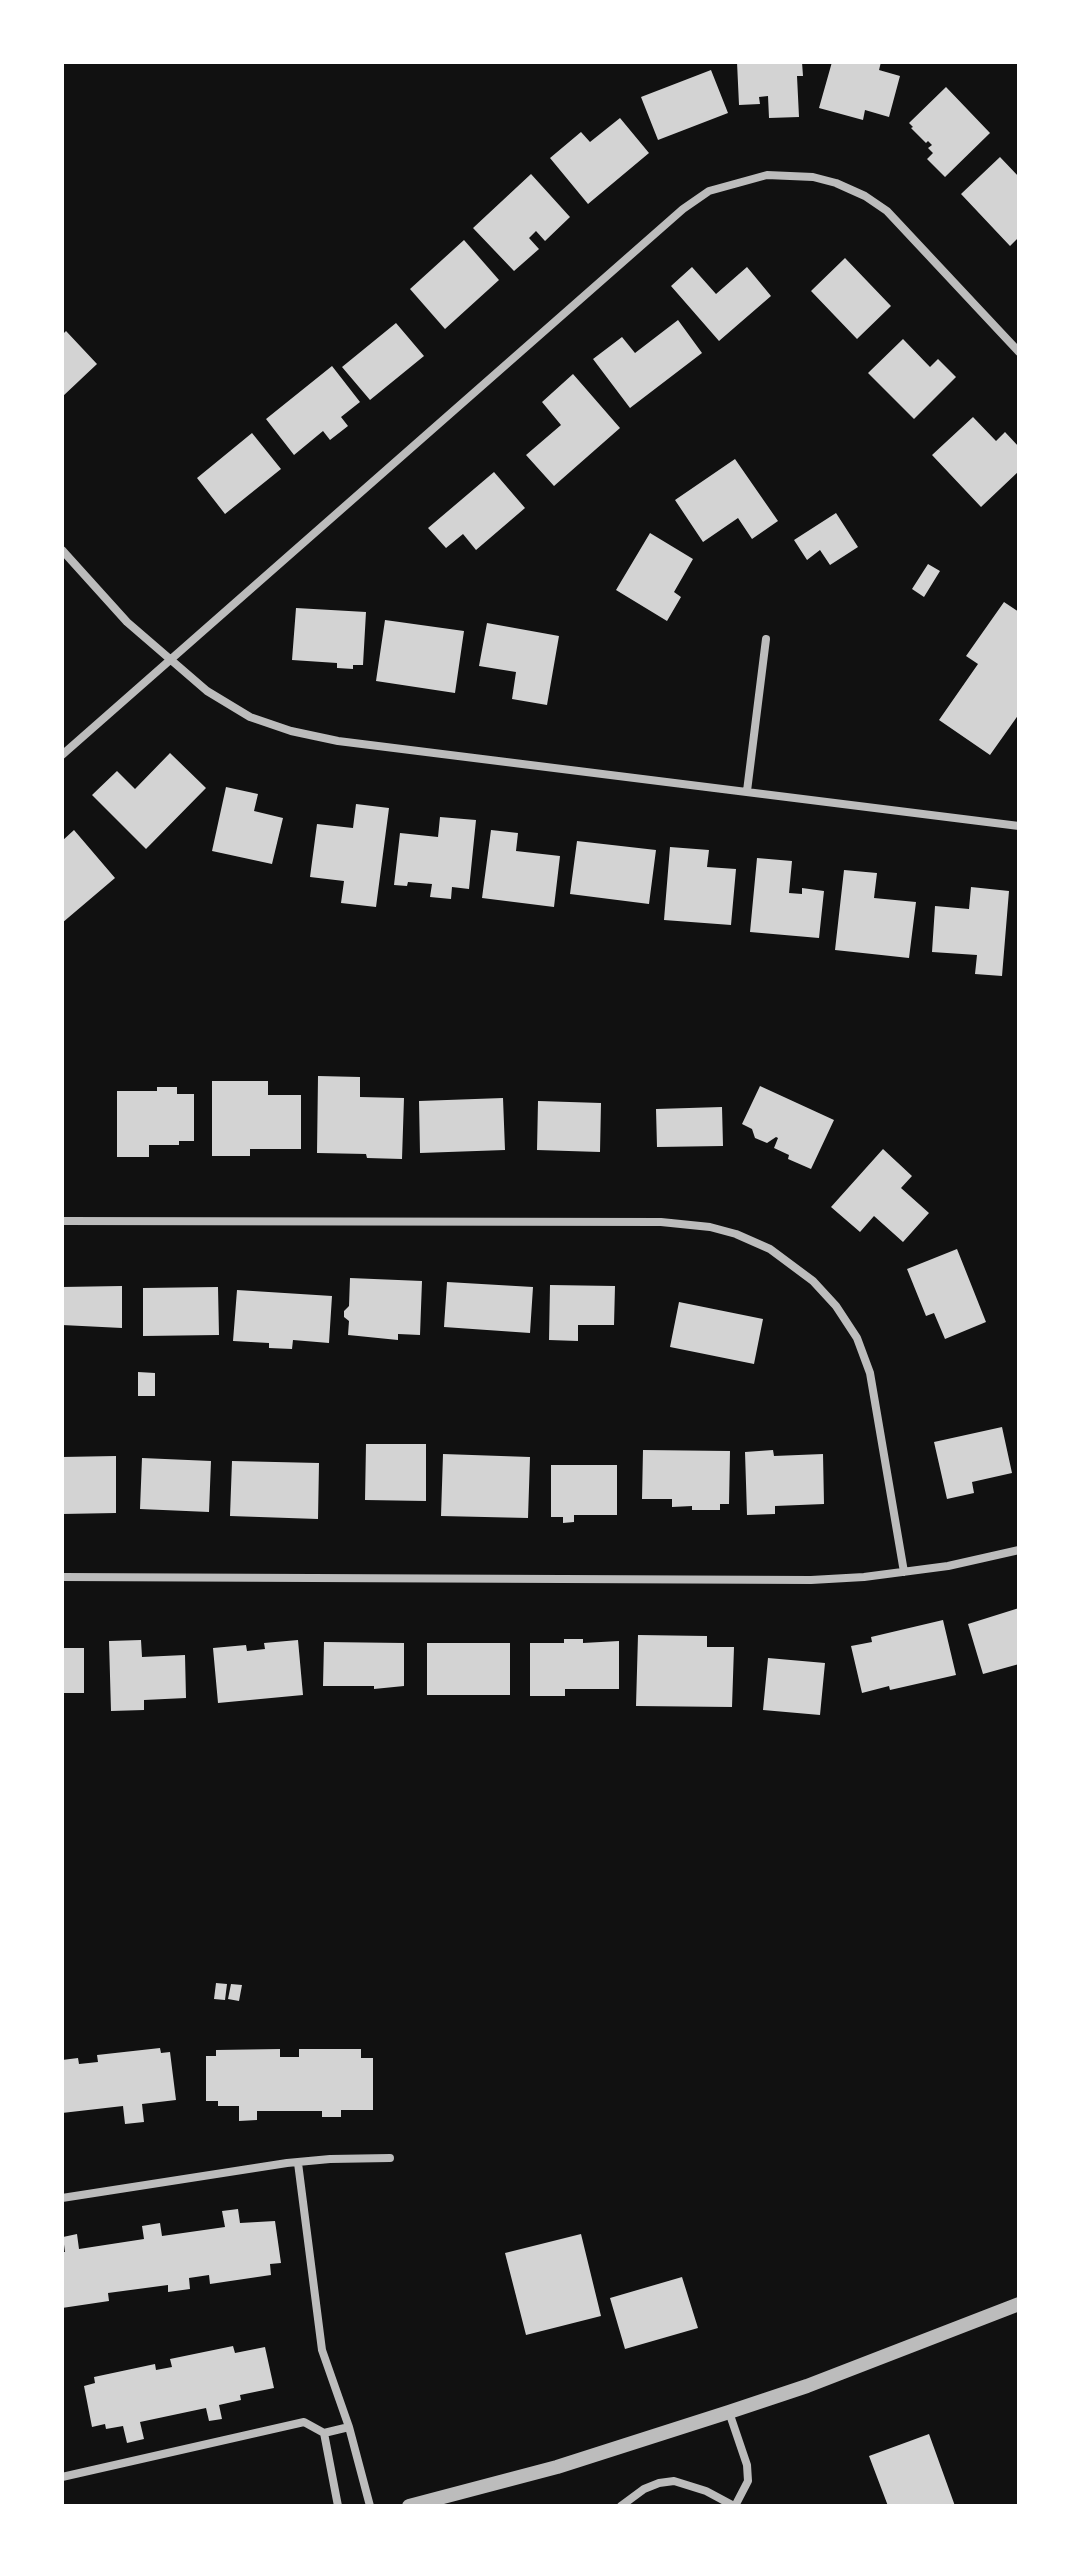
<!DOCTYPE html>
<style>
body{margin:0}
#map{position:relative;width:1081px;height:2568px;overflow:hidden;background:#111;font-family:"Asap Condensed",sans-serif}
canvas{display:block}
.frame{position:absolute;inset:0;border:64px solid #fff;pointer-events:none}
</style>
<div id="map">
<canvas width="1081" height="2568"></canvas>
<div class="frame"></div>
</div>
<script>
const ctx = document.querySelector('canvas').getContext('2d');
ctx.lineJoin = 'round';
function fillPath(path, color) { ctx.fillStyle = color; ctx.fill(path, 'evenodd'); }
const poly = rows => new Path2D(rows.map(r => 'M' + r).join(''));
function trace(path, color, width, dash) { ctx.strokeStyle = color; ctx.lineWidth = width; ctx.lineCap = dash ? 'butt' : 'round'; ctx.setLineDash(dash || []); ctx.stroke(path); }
const building = poly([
 [737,62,802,62,803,76,797,76,799,117,769,118,768,96,759,97,760,104,739,105],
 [832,62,881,62,879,70,900,76,889,117,865,110,863,120,819,108],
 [711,70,728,113,658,140,641,97],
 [946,87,990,133,945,177,927,159,933,153,928,148,932,145,928,141,926,143,911,128,913,127,909,123],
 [620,118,649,153,588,204,550,158,581,132,590,142],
 [1000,157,1019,177,1019,237,1010,246,961,194],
 [531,174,570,217,545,241,536,231,529,238,539,249,514,271,473,228],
 [464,240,499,280,445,329,410,289],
 [845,258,891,306,857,339,811,291],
 [692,267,716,294,747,267,771,296,719,341,671,286],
 [678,320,702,353,630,408,593,359,622,337,635,353],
 [396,323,424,356,370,400,342,367],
 [66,331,97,364,62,397,62,335],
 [903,339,930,367,938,359,956,377,914,419,868,373],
 [332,366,360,402,341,417,348,426,330,440,323,431,294,455,266,419],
 [573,374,620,428,554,486,526,455,561,425,542,402],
 [973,417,996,441,1005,432,1019,447,1019,471,981,507,932,455],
 [252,433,281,469,225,514,197,478],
 [735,459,778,521,752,539,738,518,703,542,675,500],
 [494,472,525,508,476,550,463,534,446,548,428,528],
 [836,513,858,547,830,565,820,550,807,560,794,540],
 [650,533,693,559,674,592,681,597,667,621,616,590],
 [928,564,940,571,924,597,912,589],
 [1004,602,1019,612,1019,714,990,755,939,720,978,664,966,656],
 [296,608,366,612,363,665,353,665,353,669,337,668,337,663,292,660],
 [385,620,464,631,455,693,376,681],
 [487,623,559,636,547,705,512,699,516,672,479,666],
 [170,753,206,788,146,849,92,795,117,771,135,789],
 [226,787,258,794,254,811,283,818,272,864,212,851],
 [356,804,389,808,376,907,341,903,344,881,310,877,317,824,353,828],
 [440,817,476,820,469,889,452,887,451,899,430,897,432,884,408,882,407,886,394,885,400,833,438,837],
 [74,830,115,878,62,923,62,841],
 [491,830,518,833,516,851,560,856,554,907,482,898],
 [577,841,656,850,649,904,570,894],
 [670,847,709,850,707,867,736,869,731,925,664,920],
 [757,858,792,861,789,893,802,894,802,888,824,891,819,938,750,932],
 [844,870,877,873,874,898,916,902,909,958,835,950],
 [971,887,1009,891,1002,976,975,974,977,955,932,952,935,906,969,909],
 [318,1076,360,1077,360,1097,404,1098,402,1159,367,1158,366,1154,317,1153],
 [212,1081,268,1081,268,1095,301,1095,301,1149,250,1149,250,1156,212,1156],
 [760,1086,834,1120,811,1169,788,1159,789,1155,774,1148,778,1138,776,1137,767,1143,755,1138,752,1129,742,1124],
 [157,1087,177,1087,177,1094,194,1094,194,1141,179,1141,179,1145,149,1145,149,1157,117,1157,117,1091,157,1091],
 [503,1098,505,1150,420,1153,419,1101],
 [538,1101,601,1103,600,1152,537,1150],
 [722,1107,723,1146,657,1147,656,1109],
 [883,1149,912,1176,901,1188,929,1213,903,1242,874,1216,860,1232,831,1207],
 [957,1249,986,1322,945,1339,934,1313,926,1316,907,1269],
 [350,1278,422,1281,420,1335,398,1334,398,1340,348,1335,349,1321,344,1317,344,1311,349,1306],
 [447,1282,533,1287,530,1333,444,1327],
 [550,1285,615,1286,614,1325,578,1325,578,1341,549,1340],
 [122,1286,122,1328,62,1325,62,1287],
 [218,1287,219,1335,143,1336,143,1288],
 [237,1290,332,1296,329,1343,293,1340,292,1349,269,1348,269,1343,233,1341],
 [679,1302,763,1319,754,1364,670,1347],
 [138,1372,155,1373,155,1396,138,1396],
 [1002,1427,1012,1473,972,1482,974,1493,947,1499,934,1442],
 [366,1444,426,1444,426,1501,365,1500],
 [643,1450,730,1451,729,1504,720,1504,720,1510,692,1510,692,1506,672,1507,672,1499,642,1499],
 [773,1450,774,1456,823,1454,824,1504,775,1506,775,1514,747,1515,745,1452],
 [443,1454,530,1457,528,1518,441,1516],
 [116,1456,116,1513,62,1514,62,1457],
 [142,1458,211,1461,209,1512,140,1509],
 [232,1461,319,1463,318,1519,230,1516],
 [551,1465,617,1465,617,1515,574,1515,574,1522,563,1523,563,1517,551,1517],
 [1019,1608,1019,1664,983,1674,968,1624],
 [943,1620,956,1675,890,1690,889,1686,862,1693,851,1646,872,1642,871,1637],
 [638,1635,707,1636,707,1647,734,1647,732,1707,636,1706],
 [564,1639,583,1639,583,1643,619,1641,619,1689,565,1689,565,1696,530,1696,530,1643,564,1643],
 [141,1640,142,1657,185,1655,186,1698,144,1700,144,1710,111,1711,109,1641],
 [298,1640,303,1695,218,1703,213,1648,246,1645,247,1651,265,1649,264,1643],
 [324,1642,404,1643,404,1686,374,1689,374,1686,323,1686],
 [427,1643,510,1643,510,1695,427,1695],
 [62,1648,84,1648,84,1693,62,1693],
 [768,1658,825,1663,820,1715,763,1710],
 [216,1983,227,1984,225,2000,214,1999],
 [231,1984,242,1985,239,2001,228,1999],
 [160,2048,161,2053,170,2052,176,2100,142,2104,144,2122,125,2124,123,2106,62,2113,62,2060,78,2058,79,2064,98,2062,97,2055],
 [280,2049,280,2057,299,2057,299,2049,361,2049,361,2058,373,2058,373,2110,341,2110,341,2117,322,2117,322,2111,257,2111,257,2120,239,2121,239,2106,218,2106,218,2101,206,2101,206,2056,216,2056,216,2050],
 [238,2209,240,2223,275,2221,281,2263,270,2264,271,2275,210,2284,209,2275,189,2278,190,2289,168,2292,168,2285,108,2293,109,2301,62,2308,62,2252,65,2252,63,2237,77,2234,79,2249,144,2239,142,2226,160,2223,162,2236,225,2227,222,2211],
 [581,2234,601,2316,526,2335,505,2253],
 [682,2277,698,2328,625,2349,610,2298],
 [233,2346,235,2353,265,2347,274,2388,240,2395,241,2400,219,2405,222,2419,209,2421,206,2408,140,2422,144,2439,127,2443,123,2426,106,2429,105,2424,92,2427,84,2386,95,2383,94,2377,155,2364,156,2370,172,2367,170,2359],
 [929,2434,955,2506,888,2506,869,2456]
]);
const minor = poly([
 [62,550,127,622,207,691,250,717,291,731,338,741,1019,826],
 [62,755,683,209,709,191,767,175,813,177,836,183,865,196,887,211,1019,352],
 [747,791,766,639],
 [62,1221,661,1222,710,1227,736,1234,770,1249,813,1281,836,1306,857,1338,870,1373,904,1572],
 [62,1577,811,1580,864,1577,948,1566,1019,1550],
 [62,2198,287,2163,330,2159,390,2158],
 [729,2412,747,2465,748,2481,735,2506],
 [349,2427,370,2506],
 [324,2433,338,2506],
 [62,2477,304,2422,324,2433,349,2427,322,2350,298,2163],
 [621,2506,644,2489,659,2483,674,2481,706,2491,734,2506]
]);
const tertiary = poly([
 [409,2506,557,2467,729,2412,807,2386,1019,2304]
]);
fillPath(building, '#d3d3d3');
trace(minor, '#bcbcbc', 8);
trace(tertiary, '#bcbcbc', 14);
</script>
